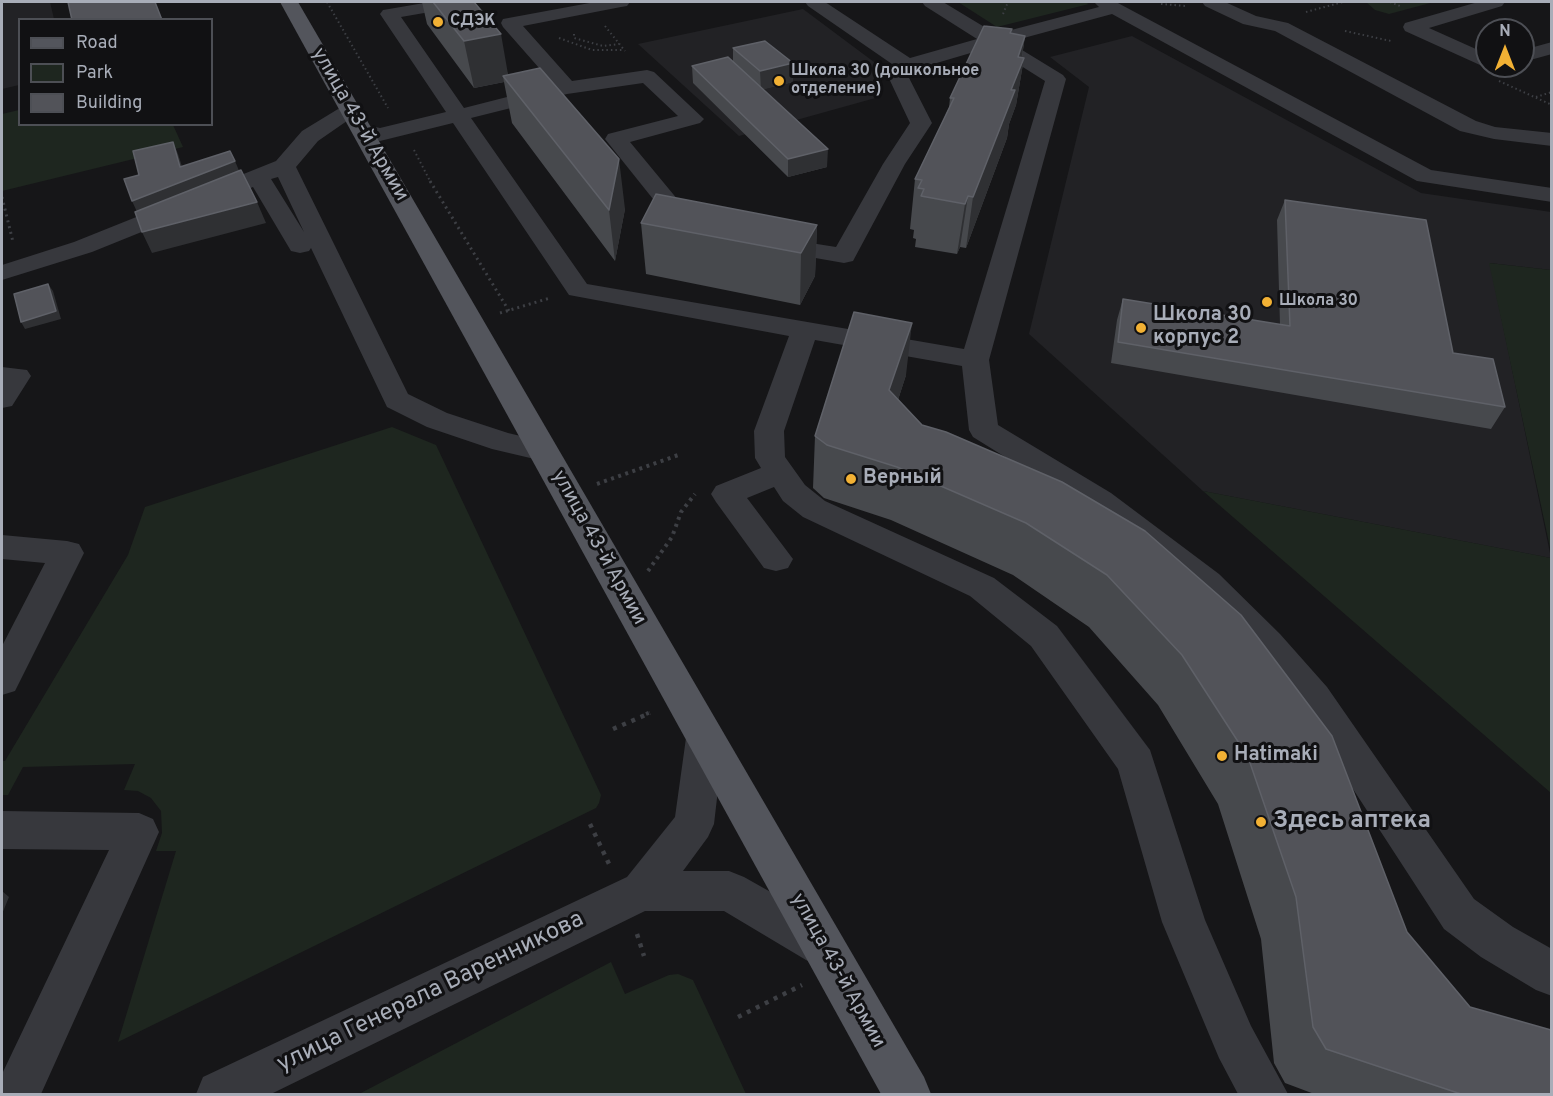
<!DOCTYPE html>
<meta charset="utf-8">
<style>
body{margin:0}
#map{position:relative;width:1553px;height:1096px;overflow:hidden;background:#161618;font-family:Overpass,sans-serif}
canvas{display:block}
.frame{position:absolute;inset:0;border:3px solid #a8adb8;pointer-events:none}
.legend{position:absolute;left:18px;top:18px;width:195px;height:108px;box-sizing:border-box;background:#111113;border:2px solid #4d4f55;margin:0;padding:8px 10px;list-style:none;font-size:18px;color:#a8adb8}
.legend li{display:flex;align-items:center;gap:12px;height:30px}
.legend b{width:30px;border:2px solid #4d4f55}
.north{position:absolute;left:1475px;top:18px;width:60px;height:60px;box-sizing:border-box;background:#111113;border:2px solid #4d4f55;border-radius:50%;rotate:0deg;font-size:16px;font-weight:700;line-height:24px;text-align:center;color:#a8adb8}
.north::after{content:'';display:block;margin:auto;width:21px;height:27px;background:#f2b134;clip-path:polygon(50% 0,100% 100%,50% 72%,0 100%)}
</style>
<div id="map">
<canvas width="1553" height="1096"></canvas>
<div class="frame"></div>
<ul class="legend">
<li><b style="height:8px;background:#53555c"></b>Road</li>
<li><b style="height:16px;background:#1e261f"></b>Park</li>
<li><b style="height:16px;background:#525359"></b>Building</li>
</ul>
<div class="north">N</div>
</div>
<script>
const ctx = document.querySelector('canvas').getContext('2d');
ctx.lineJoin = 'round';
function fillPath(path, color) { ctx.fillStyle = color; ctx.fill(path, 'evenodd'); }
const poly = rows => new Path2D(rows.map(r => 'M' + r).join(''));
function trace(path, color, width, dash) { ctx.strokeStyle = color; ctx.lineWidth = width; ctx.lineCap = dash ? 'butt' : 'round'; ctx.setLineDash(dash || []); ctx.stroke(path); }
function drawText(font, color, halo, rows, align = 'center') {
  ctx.font = font + ' Overpass,sans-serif'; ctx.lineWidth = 6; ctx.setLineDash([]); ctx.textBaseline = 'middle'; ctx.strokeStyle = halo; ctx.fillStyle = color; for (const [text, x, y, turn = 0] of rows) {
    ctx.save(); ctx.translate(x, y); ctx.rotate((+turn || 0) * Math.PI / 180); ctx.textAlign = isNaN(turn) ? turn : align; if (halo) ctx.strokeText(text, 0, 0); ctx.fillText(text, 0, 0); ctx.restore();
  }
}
const built = poly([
 [2,2,50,2,54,19,20,20,19,85,2,89],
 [803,9,878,65,879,97,739,136,638,44],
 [1132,36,1421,193,1551,212,1551,270,1490,263,1551,558,1203,491,1029,334,1089,87,1050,57]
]);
const green = poly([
 [958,2,1084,2,1089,4,997,27],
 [1366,2,1434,2,1389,14,1375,10],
 [19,110,20,124,173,125,183,147,2,191,2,114],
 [1489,263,1551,270,1551,552],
 [392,427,436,445,601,795,599,803,596,808,118,1042,176,851,156,851,162,833,161,811,151,798,138,791,124,790,135,764,23,767,8,795,2,795,2,761,5,761,128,555,145,507],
 [1203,491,1551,558,1551,793],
 [611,962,625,994,669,975,678,974,693,980,746,1094,359,1094]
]);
const pathFar3 = poly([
 [327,2,388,108],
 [1390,2,1400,6],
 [1161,4,1186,6],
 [1306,12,1343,2],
 [1003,14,1008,2],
 [605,26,625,51],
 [1345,31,1391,41],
 [574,34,574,38,603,46,619,44],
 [559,38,592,50,624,50],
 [1499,81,1552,105],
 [1536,97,1552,92],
 [414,150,431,183]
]);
const pathFar2 = poly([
 [430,181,509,311],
 [2,197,13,242],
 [500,313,550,298]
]);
const pathFar1 = poly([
 [597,484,681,454],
 [648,571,672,537,681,512,695,494],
 [646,714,651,712]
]);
const path = poly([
 [613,729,650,713],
 [590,824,610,866],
 [637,934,644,956],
 [738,1017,802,985]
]);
const minor = poly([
 [430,2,468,2,465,6,459,7,401,17,464,108,554,85,503,27,501,23,503,19,595,2,630,2,627,6,621,7,523,26,572,81,647,70,654,72,704,119,700,123,630,142,702,229,699,234,690,236,681,234,605,139,608,134,678,116,643,83,567,94,471,118,587,284,964,349,1045,81,991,47,906,72,932,123,905,164,853,261,844,263,764,249,761,244,764,239,773,237,836,247,883,164,910,123,885,70,892,64,808,6,805,2,825,2,910,58,977,39,925,6,922,2,943,2,996,34,1099,7,1094,2,1116,2,1431,170,1552,188,1552,202,1417,181,1112,14,1009,42,1063,75,1066,79,989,360,998,425,1111,493,1219,574,1280,634,1327,687,1474,899,1513,927,1552,949,1552,996,1536,990,1481,957,1444,929,1301,709,1254,654,1195,592,1089,509,973,437,969,430,962,366,815,340,784,431,785,457,805,485,825,501,994,578,1057,626,1150,750,1205,920,1251,1026,1288,1094,1238,1094,1219,1058,1162,922,1118,769,1031,646,970,596,803,517,783,501,774,487,747,498,793,559,788,568,776,571,764,568,716,502,711,494,716,486,761,468,755,458,754,431,789,336,569,295,453,123,380,141,354,135,351,130,354,125,362,124,380,128,446,112,380,14,383,10,389,9,430,2],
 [1202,2,1225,2,1256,16,1288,23,1476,121,1495,127,1552,133,1552,146,1494,139,1460,131,1275,31,1243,24,1205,6,1202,2],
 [1478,2,1505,2,1502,6,1429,28,1487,54,1487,66,1490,66,1487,67,1480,65,1405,31,1403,27,1405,23,1478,2],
 [1552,42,1552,54,1523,62,1523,50,1552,42],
 [350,104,357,106,360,110,357,114,318,141,296,167,408,394,447,413,508,433,554,444,558,451,554,458,543,461,492,449,427,427,387,407,311,248,309,251,300,253,291,251,253,187,92,252,2,280,2,265,74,242,276,161,302,131,343,106,350,104],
 [278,177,304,232,271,179,278,177],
 [2,367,27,370,31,376,12,406,2,408,2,367],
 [2,535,67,541,79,544,84,553,15,691,2,695,2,646,45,563,2,559,2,535],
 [705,722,719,726,724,738,714,824,708,837,683,871,729,871,744,877,838,930,844,945,838,960,822,967,806,960,724,911,645,911,271,1094,196,1094,203,1077,627,877,675,817,686,738,691,726,705,722],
 [2,811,139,813,153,819,159,832,41,1094,2,1094,2,1074,109,850,2,849,2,811]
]);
const major = poly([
 [280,2,298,2,924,1077,931,1094,881,1094,280,2]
]);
const wall = poly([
 [422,2,474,2,508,74,625,209,615,261,512,123,504,82,474,88,427,24],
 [1011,34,1025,36,1022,57,1024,58,1016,105,1009,124,1007,138,966,248,960,247,957,254,915,247,916,239,913,238,914,230,910,229,915,179,949,108,950,98],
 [733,48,793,82,763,89,827,167,788,177,693,83,692,66,733,62],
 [1285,200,1453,353,1505,407,1491,429,1111,363,1117,320,1123,299,1280,325,1277,220],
 [641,223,817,225,815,276,800,305,646,274],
 [906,375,898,400,922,425,1062,482,1407,932,1470,1007,1551,1095,1317,1095,1285,1083,1274,1063,1261,939,1218,804,1158,705,1089,627,1013,575,891,520,824,498,813,488,815,436]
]);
const shadedWall = poly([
 [501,34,509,80,503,76,504,82,474,88,464,41],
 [1025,36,1020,69,1024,58,1016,105,1009,124,1007,138,966,248,973,197,1018,57],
 [793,63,793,82,761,90,760,71],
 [173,142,178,154,186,179,180,167],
 [828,149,827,167,788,177,788,159],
 [619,159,625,209,615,261,609,210],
 [235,161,240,173,138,214,132,201],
 [968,196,960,247,957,254,965,204],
 [257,202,266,223,152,253,142,232],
 [817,225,815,276,800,305,801,253],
 [48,284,53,291,61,319,25,329,21,322],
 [912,323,906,375,884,443,889,390],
 [2,891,9,897,2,914]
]);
const building = poly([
 [68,2,155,2,162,20,72,20,68,2],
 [433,2,474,2,501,34,464,41,433,2],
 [984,26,1012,29,1010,33,1025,36,1018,57,1024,58,1011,90,1015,90,973,197,968,196,965,204,921,196,924,189,918,188,922,180,915,179,954,98,950,98,984,26],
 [765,41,793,63,760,71,733,48,765,41],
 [728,57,828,149,788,159,692,66,728,57],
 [540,68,619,159,609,210,503,76,540,68],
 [173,142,180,167,230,151,235,161,132,201,124,179,139,175,133,151,173,142],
 [241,170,257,202,142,232,135,212,241,170],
 [656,194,817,225,801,253,641,223,656,194],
 [1285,200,1426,220,1453,353,1493,359,1505,407,1118,342,1123,299,1290,326,1285,200],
 [48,284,56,311,21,322,14,294,48,284],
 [854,312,912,323,889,390,922,425,946,432,1062,482,1145,531,1241,615,1332,736,1407,932,1470,1007,1551,1030,1551,1095,1464,1095,1326,1049,1313,1027,1296,897,1248,757,1182,655,1107,575,1026,523,897,467,827,445,815,436,854,312]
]);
const markers = [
 [438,22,6,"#f2b134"],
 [779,81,6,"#f2b134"],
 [1267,302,6,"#f2b134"],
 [1141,328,6,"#f2b134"],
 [851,479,6,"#f2b134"],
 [1222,756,6,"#f2b134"],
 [1261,822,6,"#f2b134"]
];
const farPoinames = [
 ["СДЭК",450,22],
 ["Школа 30 (дошкольное",791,72],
 ["отделение)",791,90],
 ["Школа 30",1279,302]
];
const streetNames = [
 ["улица 43-й Армии",359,125,60],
 ["улица 43-й Армии",598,548,61],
 ["улица 43-й Армии",837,971,61]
];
const poiNames = [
 ["Школа 30",1153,316],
 ["корпус 2",1153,339],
 ["Верный",863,479],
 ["Hatimaki",1234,756]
];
const nearPoinames = [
 ["Здесь аптека",1273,822]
];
const nearStreetnames = [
 ["улица Генерала Варенникова",431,993,-26]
];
fillPath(built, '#222225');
fillPath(green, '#1e261f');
trace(pathFar3, '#3d3f44', 2, [1.5, 3]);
trace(pathFar2, '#3d3f44', 3, [2, 4]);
trace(pathFar1, '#3d3f44', 4, [3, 4.5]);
trace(path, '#3d3f44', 4.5, [4, 6]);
fillPath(minor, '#37383d');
fillPath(major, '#53555c');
fillPath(wall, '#47494d');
fillPath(shadedWall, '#2f3033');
fillPath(building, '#525359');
trace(building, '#5f6168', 1.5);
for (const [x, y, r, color] of markers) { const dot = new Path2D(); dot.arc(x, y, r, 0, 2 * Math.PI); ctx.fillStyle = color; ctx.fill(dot); trace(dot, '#111113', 2); }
drawText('bold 16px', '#a8adb8', '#111113', farPoinames, 'left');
drawText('20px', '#a8adb8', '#111113', streetNames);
drawText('bold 20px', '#a8adb8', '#111113', poiNames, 'left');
drawText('bold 24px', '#a8adb8', '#111113', nearPoinames, 'left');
drawText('24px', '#a8adb8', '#111113', nearStreetnames);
</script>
